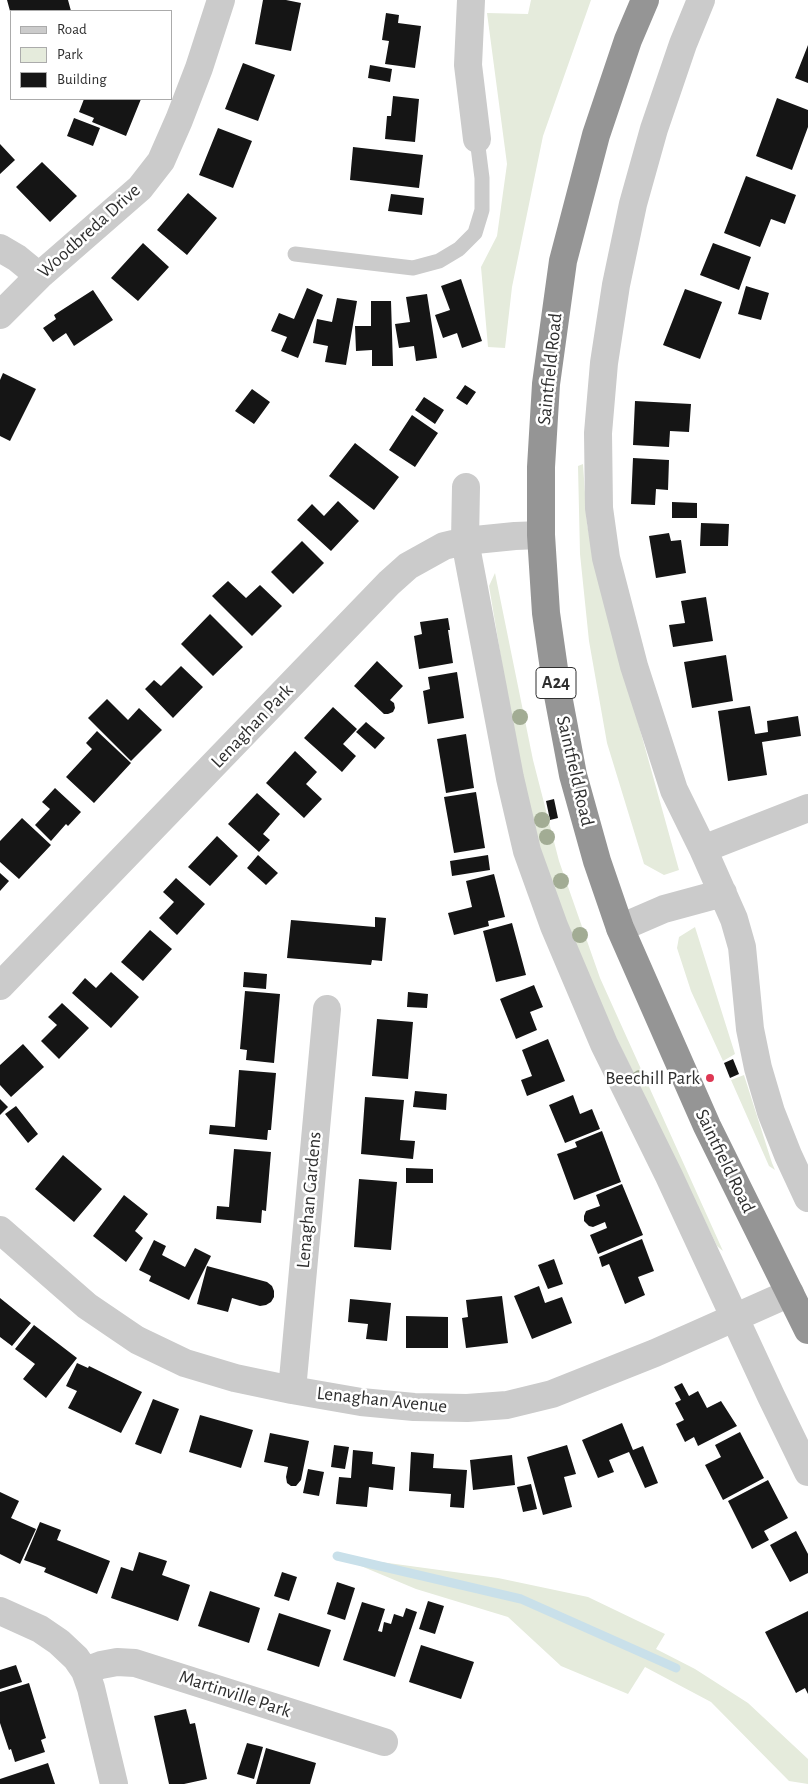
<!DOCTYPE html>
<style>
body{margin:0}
#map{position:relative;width:808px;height:1784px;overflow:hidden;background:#fff;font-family:"Alegreya Sans",sans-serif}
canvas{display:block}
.legend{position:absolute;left:10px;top:10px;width:162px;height:90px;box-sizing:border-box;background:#fff;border:1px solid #ababab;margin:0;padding:6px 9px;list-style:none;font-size:15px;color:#2e2e2e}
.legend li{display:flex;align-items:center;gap:10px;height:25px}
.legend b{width:25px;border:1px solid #ababab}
</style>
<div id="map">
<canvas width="808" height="1784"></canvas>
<ul class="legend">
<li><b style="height:6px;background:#cbcbcb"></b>Road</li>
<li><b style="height:14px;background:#e5ebdc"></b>Park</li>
<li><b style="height:14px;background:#151515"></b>Building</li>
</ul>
</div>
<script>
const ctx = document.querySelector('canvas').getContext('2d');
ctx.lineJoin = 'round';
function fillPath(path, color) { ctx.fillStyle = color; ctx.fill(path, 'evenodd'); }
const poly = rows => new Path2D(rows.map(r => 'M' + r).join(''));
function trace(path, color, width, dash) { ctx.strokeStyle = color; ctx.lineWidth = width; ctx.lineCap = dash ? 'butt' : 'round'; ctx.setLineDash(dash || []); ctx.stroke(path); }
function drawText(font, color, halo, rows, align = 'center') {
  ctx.font = font + ' "Alegreya Sans",sans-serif'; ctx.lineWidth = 5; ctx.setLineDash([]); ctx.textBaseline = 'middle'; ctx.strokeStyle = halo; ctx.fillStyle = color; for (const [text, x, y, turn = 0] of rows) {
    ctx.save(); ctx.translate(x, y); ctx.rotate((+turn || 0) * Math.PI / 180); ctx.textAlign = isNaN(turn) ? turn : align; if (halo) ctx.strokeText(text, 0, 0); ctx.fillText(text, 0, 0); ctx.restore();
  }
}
const green = poly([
 [531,0,591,0,543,136,512,287,505,348,488,347,481,267,497,236,507,164,487,13,528,14],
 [583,464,587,523,594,564,679,870,664,875,644,864,607,743,589,641,580,554,578,466],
 [495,573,533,760,559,861,600,978,723,1251,717,1246,614,1033,567,924,541,853,521,777,489,586],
 [695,927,735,1054,723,1061,691,991,677,948,679,937],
 [744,1075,772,1163,775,1170,769,1166,731,1080],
 [337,1556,498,1578,588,1597,665,1634,656,1649,695,1669,748,1703,808,1759,808,1784,789,1781,711,1702,645,1667,628,1694,561,1666,508,1617,416,1589]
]);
const stream = poly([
 [337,1556,521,1599,676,1668]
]);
const building = poly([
 [7,0,68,0,71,11,10,11],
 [263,0,286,0,301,3,291,51,255,44],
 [386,13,399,15,398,23,421,26,415,68,385,64,389,41,382,40],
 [808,45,808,83,795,78],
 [243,63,275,75,258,121,225,109],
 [370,65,392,69,390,82,368,78],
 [393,96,419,99,415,142,385,139,387,116,391,116],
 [777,98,808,110,808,127,792,170,756,156],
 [84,99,101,100,141,99,126,136,92,122,94,118,79,112],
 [74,118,100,128,93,146,67,136],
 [218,128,252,141,233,188,199,175],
 [0,144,15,160,0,174],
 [353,147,423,155,419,188,350,180],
 [42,162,77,196,50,222,16,187],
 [746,176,796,195,785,224,771,219,760,247,724,233],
 [188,193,217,218,187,255,157,230],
 [391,194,424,198,422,215,388,211],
 [143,243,169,267,138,301,111,278],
 [713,243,751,257,739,290,700,275],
 [461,279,482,341,462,348,457,333,443,338,435,315,450,310,441,286],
 [746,286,769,293,761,320,738,314],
 [307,288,323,295,298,358,281,351,287,337,271,331,279,313,294,319],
 [685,289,722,302,700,359,663,345],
 [93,290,113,320,74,346,66,333,53,342,43,328,56,319,54,315],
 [427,294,437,358,416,361,414,346,399,348,395,324,410,322,406,297],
 [337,298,357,301,346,365,325,362,328,346,313,343,317,319,332,322],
 [371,301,391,301,393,366,372,366,372,350,356,351,355,326,371,326],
 [3,373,36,389,10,441,0,436,0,380],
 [465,385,476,392,467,405,456,398],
 [252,389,270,402,254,424,235,411],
 [424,397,444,410,435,424,415,410],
 [635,401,691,404,689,432,670,431,669,447,633,445],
 [412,415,438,433,415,467,389,450],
 [355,443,399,477,374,510,329,476],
 [633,458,669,460,668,490,656,489,655,505,631,504],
 [338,501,359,521,331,551,297,520,312,504,324,516],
 [672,502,697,503,697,518,672,518],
 [701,523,729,524,728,546,700,546],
 [669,533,671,541,681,540,686,573,656,578,649,536],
 [302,541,324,563,293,594,271,572],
 [228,581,246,598,260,585,282,606,252,636,212,596],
 [706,597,713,641,673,647,669,625,685,623,681,601],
 [210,614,243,647,213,676,181,644],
 [448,618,450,630,448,630,453,663,419,669,414,636,422,634,420,622],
 [726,655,733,701,692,708,684,662],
 [377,661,403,686,390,700,394,703,395,708,393,712,388,714,384,714,354,686],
 [181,666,203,687,173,718,145,689,154,680,161,686],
 [457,672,464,718,428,724,423,691,430,689,428,677],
 [107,699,128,720,139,708,162,730,131,761,88,718],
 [750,706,755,734,768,732,767,721,798,716,801,736,762,742,767,775,728,781,718,711],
 [333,707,357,729,343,744,356,756,342,772,304,738],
 [366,722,385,738,375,749,356,732],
 [97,731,131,763,94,803,66,777,92,749,86,743],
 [466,734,474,788,446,793,437,739],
 [295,751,317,772,306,784,322,799,304,818,266,783],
 [55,788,81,812,68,826,66,824,51,841,35,825,50,809,42,802],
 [476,792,485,848,454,853,444,797],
 [257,793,280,814,263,834,270,840,259,852,228,824],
 [554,799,558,818,550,820,546,801],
 [22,818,51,845,19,879,0,862,0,841],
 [217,836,238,856,210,886,188,867],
 [258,855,278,873,266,885,247,868],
 [488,855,490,870,452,876,450,861],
 [0,873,9,881,0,891],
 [494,874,505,917,488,921,489,926,454,935,448,913,472,907,466,881],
 [176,878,205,904,177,935,159,918,174,902,163,892],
 [375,917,386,918,382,961,372,960,371,965,287,958,291,920,375,927],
 [512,923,526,975,496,982,483,931],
 [150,930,172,949,143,981,121,962],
 [111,972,139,997,111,1028,72,993,85,978,96,988],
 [244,972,267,974,266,989,243,987],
 [534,985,543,1007,530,1012,537,1030,516,1039,500,999],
 [245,991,280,994,274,1063,246,1060,247,1050,240,1049],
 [408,992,428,994,427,1008,407,1007],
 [62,1003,89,1028,59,1059,41,1041,57,1025,48,1017],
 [377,1019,413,1022,408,1079,372,1076],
 [548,1039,565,1081,527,1096,521,1080,532,1076,522,1050],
 [23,1044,44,1067,11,1097,0,1085,0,1065],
 [733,1059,739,1074,730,1078,724,1063],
 [239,1070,276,1073,271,1130,268,1130,267,1140,209,1134,210,1125,235,1127],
 [415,1091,447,1094,446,1110,413,1107],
 [573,1095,580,1114,592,1109,600,1129,565,1143,549,1105],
 [365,1097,404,1100,400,1140,415,1141,413,1159,361,1154],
 [0,1099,8,1107,0,1115],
 [16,1106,38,1134,28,1143,5,1114],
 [602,1131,621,1182,574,1200,557,1154,577,1147,575,1142],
 [234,1149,271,1152,266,1211,262,1210,261,1223,216,1219,217,1206,229,1207],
 [63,1155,102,1189,74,1222,35,1189],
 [406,1168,433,1169,433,1183,406,1183],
 [359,1179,397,1182,391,1250,354,1247],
 [622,1184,643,1235,598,1254,590,1235,607,1228,605,1222,593,1227,589,1226,584,1221,584,1216,586,1211,600,1206,596,1195],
 [124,1195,148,1214,135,1231,143,1238,126,1262,93,1236],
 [642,1239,654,1271,638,1277,645,1295,625,1304,609,1264,602,1267,599,1257],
 [154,1240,166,1246,162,1255,185,1267,195,1248,211,1256,189,1300,149,1281,151,1276,139,1270],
 [554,1259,563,1284,548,1289,538,1265],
 [207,1266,267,1282,272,1286,274,1291,274,1297,271,1302,266,1305,260,1306,232,1298,228,1312,197,1304],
 [539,1286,545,1303,562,1297,572,1323,532,1339,514,1296],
 [502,1296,508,1343,466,1348,462,1318,468,1317,466,1300],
 [0,1298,31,1323,12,1346,0,1337],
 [350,1299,391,1303,387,1341,366,1339,368,1324,348,1322],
 [406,1316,448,1317,448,1348,406,1348],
 [34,1325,77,1358,46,1398,23,1379,35,1364,15,1349],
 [77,1363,88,1368,89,1366,142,1392,121,1433,68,1408,77,1391,66,1386],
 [682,1383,689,1396,698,1391,707,1408,721,1401,737,1426,698,1446,694,1437,685,1442,676,1424,684,1420,675,1403,681,1400,674,1387],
 [153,1399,179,1409,161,1454,135,1444],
 [200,1415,253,1430,241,1468,189,1452],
 [622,1423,633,1450,643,1446,658,1483,645,1488,629,1452,609,1460,614,1472,598,1478,582,1440],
 [740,1432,764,1478,723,1500,705,1465,721,1457,715,1445],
 [270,1433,309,1441,301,1480,296,1486,291,1486,287,1483,286,1477,288,1467,264,1462],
 [334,1445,349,1447,345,1469,331,1467],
 [567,1445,576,1474,564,1477,572,1507,543,1515,527,1457],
 [353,1450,373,1452,372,1464,395,1467,393,1490,369,1487,367,1507,336,1504,339,1477,351,1478],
 [411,1452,434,1454,433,1468,467,1470,464,1508,450,1507,451,1494,409,1491],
 [512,1455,515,1485,473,1490,470,1460],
 [308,1469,324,1472,319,1496,303,1493],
 [768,1480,788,1518,764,1531,769,1540,752,1549,728,1501],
 [531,1484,537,1509,523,1512,517,1487],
 [0,1492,19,1501,11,1518,36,1529,20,1564,0,1554],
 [40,1522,61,1530,57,1540,110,1561,97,1594,44,1572,46,1568,24,1560],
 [796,1531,808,1554,808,1573,790,1582,770,1545],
 [139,1552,167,1561,162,1575,190,1585,178,1621,111,1598,121,1567,133,1571],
 [282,1572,297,1577,289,1601,274,1596],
 [337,1582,355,1588,345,1620,327,1614],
 [210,1591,260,1608,249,1643,198,1626],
 [428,1601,444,1606,435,1634,419,1629],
 [362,1602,385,1609,378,1631,382,1632,384,1622,391,1624,394,1614,403,1617,406,1608,417,1612,395,1677,343,1660],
 [808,1611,808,1694,805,1688,796,1693,765,1632],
 [279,1613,331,1630,319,1667,267,1650],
 [421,1645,474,1662,461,1699,409,1682],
 [16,1665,22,1682,0,1689,0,1670],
 [29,1683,46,1738,41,1740,45,1752,15,1762,11,1749,9,1750,0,1723,0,1692],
 [186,1709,190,1724,195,1723,207,1779,184,1784,169,1784,154,1716],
 [247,1743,263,1747,254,1779,237,1774],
 [266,1748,316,1763,310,1784,256,1784],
 [48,1763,55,1784,0,1784,0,1779]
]);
const lane = poly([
 [295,254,413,268,439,261,459,249,475,233,482,210,482,178,477,139]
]);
const street = poly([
 [471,0,468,65,477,139],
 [701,0,683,44,654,129,633,204,616,285,604,363,598,433,599,508,606,558,634,666,674,790,703,849,734,919,742,947,750,1029,758,1068,771,1112,788,1155,808,1198],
 [0,248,17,258,39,276],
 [0,315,39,276,140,188,161,161,179,120,199,68,221,0],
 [466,487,465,541,510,778,527,851,554,926,604,1044,669,1176,771,1396,808,1472],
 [703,849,808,808],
 [620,928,664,909,723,893],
 [0,986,389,583,408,566,444,546,465,541,515,536,541,535],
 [0,1230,87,1306,137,1340,185,1363,235,1378,292,1390,361,1402,414,1407,467,1408,507,1405,552,1394,655,1353,790,1293],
 [292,1390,327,1009],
 [0,1611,40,1629,59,1642,76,1658,85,1671,91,1688,114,1784],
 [85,1671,101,1665,117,1662,135,1663,384,1742]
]);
const highway = poly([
 [645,0,628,40,596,135,563,261,546,384,541,467,541,535,546,613,557,690,573,775,597,861,620,928,707,1126,808,1330]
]);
const trees = [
 [520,717],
 [542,820],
 [547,837],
 [561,881],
 [580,935],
 [640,1078]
];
const markers = [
 [710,1078,5,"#de3753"]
];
const shields = [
 [556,683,40]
];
const shieldNames = [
 ["A24",556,683]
];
const streetNames = [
 ["Woodbreda Drive",89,231,-42],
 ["Saintfield Road",550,369,-84],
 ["Lenaghan Park",252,726,-46],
 ["Saintfield Road",575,771,77],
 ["Saintfield Road",725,1161,64],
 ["Lenaghan Gardens",309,1200,-85],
 ["Lenaghan Avenue",382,1400,6],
 ["Martinville Park",235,1694,18]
];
const poiNames = [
 ["Beechill Park",700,1078]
];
fillPath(green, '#e5ebdc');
trace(stream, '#c9e0ea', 9);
fillPath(building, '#151515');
trace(lane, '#cbcbcb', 15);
trace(street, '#cbcbcb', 28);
trace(highway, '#959595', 28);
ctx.fillStyle = '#a2ac94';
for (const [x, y] of trees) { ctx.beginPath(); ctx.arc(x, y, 8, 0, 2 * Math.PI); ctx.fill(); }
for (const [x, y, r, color] of markers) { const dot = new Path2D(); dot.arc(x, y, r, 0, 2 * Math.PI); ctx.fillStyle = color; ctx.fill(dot); trace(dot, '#fff', 2); }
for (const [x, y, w] of shields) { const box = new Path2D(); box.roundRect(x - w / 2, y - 15.5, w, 31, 4); ctx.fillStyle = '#fff'; ctx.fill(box); trace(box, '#2e2e2e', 1); }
drawText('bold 18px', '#2e2e2e', null, shieldNames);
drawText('19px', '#2e2e2e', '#fff', streetNames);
drawText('19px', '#2e2e2e', '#fff', poiNames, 'right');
</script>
